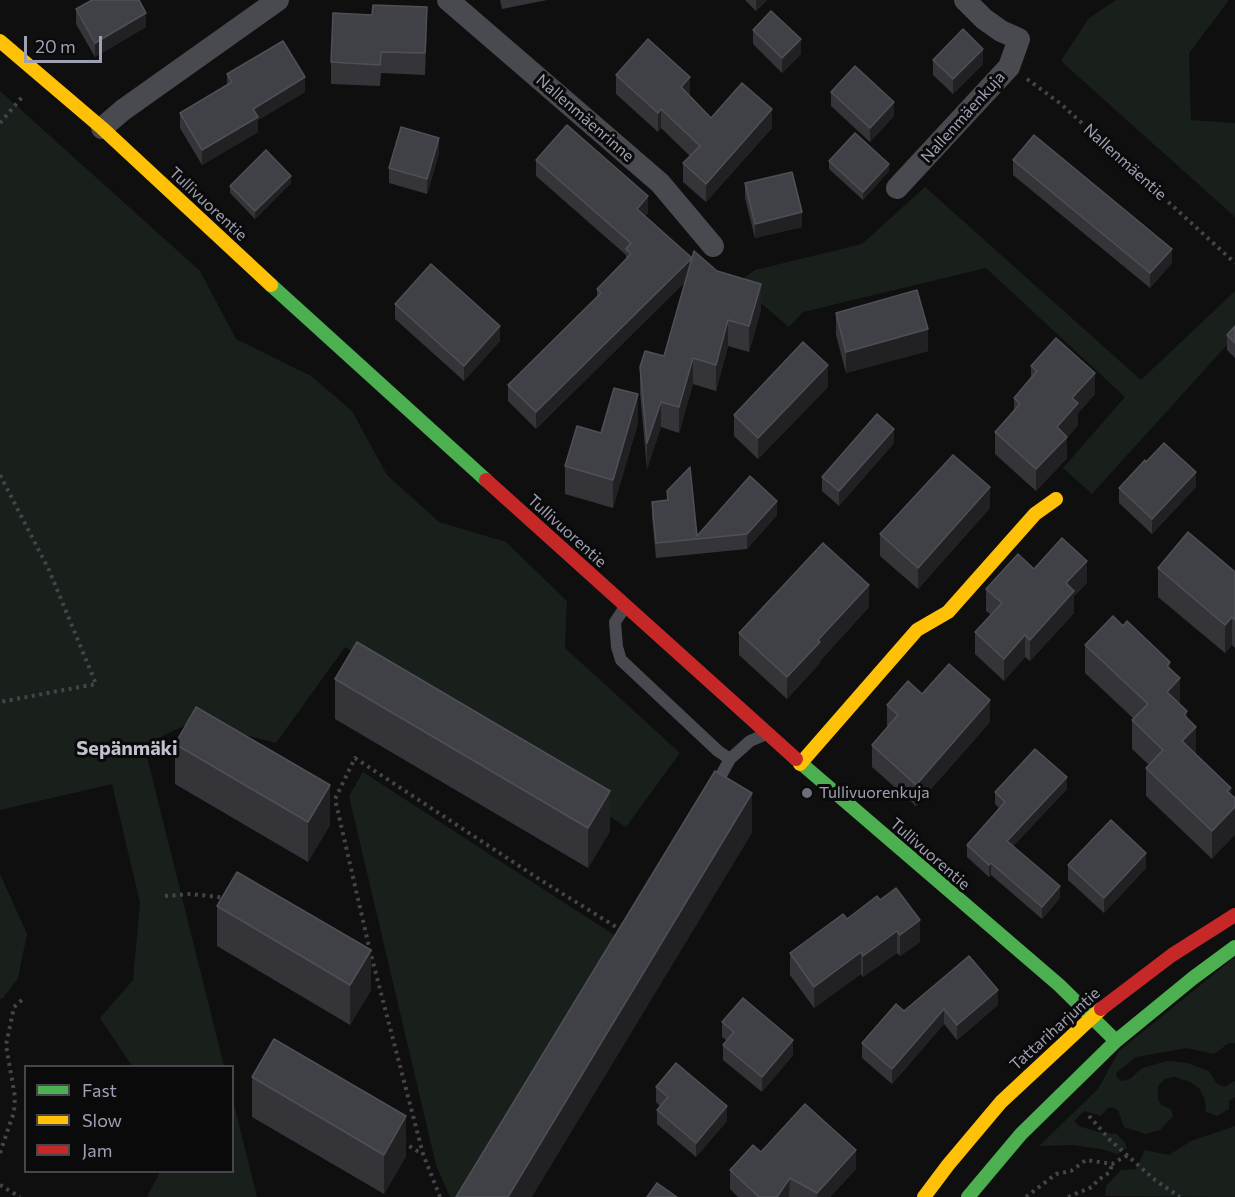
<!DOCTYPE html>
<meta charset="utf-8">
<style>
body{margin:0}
#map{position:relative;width:1235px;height:1197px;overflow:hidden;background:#0f0f10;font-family:Commissioner,sans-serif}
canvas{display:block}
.legend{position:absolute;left:24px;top:1065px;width:210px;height:108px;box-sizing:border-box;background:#0a0a0b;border:2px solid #45464e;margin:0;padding:8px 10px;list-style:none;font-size:18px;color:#9ea1b3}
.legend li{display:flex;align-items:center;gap:12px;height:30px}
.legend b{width:30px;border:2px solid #45464e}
.scale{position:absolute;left:24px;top:36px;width:78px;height:27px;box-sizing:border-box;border:3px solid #9ea1b3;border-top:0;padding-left:8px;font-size:18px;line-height:21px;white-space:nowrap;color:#9ea1b3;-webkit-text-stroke:4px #0a0a0b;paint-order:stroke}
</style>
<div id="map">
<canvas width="1235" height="1197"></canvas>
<ul class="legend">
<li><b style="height:8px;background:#4caf50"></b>Fast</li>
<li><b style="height:8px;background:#ffc107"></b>Slow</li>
<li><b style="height:8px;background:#c62828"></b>Jam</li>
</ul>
<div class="scale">20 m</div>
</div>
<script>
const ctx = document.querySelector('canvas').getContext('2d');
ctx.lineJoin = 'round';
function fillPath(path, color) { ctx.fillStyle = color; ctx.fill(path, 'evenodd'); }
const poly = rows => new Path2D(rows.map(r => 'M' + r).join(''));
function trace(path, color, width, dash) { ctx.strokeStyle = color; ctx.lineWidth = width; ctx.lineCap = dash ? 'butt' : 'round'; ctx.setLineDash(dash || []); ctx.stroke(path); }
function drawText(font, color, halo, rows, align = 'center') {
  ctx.font = font + ' Commissioner,sans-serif'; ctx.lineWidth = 6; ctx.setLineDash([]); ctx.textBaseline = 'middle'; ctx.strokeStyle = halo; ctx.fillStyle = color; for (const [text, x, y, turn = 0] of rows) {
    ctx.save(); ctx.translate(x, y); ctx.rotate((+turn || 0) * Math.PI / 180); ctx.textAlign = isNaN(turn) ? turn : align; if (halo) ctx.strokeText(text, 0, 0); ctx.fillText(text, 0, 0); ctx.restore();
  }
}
const green = poly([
 [1116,0,1229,0,1189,53,1191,120,1235,123,1235,217,1061,61,1088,19],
 [0,91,200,271,236,339,311,376,352,411,387,475,439,522,506,542,567,601,565,648,680,753,626,827,345,647,276,743,194,721,144,745,224,1066,132,1066,100,1018,133,980,140,903,112,784,0,810],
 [925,187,1141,380,1235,291,1235,336,1092,494,1063,468,1125,397,986,268,803,312,789,327,737,283,755,270,862,244],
 [363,772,617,937,460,1197,450,1197,436,1165,349,796],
 [0,874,27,934,18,978,3,998,0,999],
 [1235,957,1235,1043,1229,1043,1214,1054,1187,1048,1136,1057,1116,1073,1117,1078,1122,1081,1130,1079,1142,1068,1167,1061,1187,1063,1209,1071,1216,1083,1224,1087,1235,1081,1235,1097,1229,1101,1229,1109,1217,1116,1206,1112,1205,1100,1199,1088,1190,1082,1175,1077,1165,1079,1158,1086,1158,1099,1161,1105,1171,1109,1173,1116,1160,1130,1146,1134,1124,1127,1118,1110,1112,1107,1108,1108,1101,1116,1084,1111,1074,1121,1079,1126,1098,1132,1117,1134,1125,1143,1127,1148,1117,1154,1101,1149,1073,1145,1039,1146,1098,1089,1119,1051],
 [233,1100,257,1197,147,1197,160,1172,232,1172],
 [1235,1126,1235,1197,1105,1196,1106,1186,1121,1170,1136,1169,1145,1150,1169,1155,1191,1141]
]);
const path = poly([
 [1027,79,1061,104,1235,263],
 [0,123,23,96],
 [0,475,49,570,96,684,0,702],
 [165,896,191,894,227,898],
 [1089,1116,1110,1140,1155,1180,1180,1197],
 [403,1142,422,1154],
 [0,1153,14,1112,15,1097,6,1045,14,1007,24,998],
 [0,1185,20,1197],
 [440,1197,423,1154,370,951,335,799,355,758,539,879,621,930],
 [1026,1197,1056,1174,1071,1171,1086,1160,1112,1164,1128,1155],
 [1068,1197,1092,1187,1098,1180,1110,1172,1112,1164]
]);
const lane = poly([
 [625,607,615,622,617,647,621,660,718,751,730,759],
 [714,788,730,759,750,741,764,735]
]);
const street = poly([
 [448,0,660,183,713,246],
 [102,128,123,110,278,0],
 [897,188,1009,67,1019,39,1001,31,984,19,965,0]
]);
const fast = poly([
 [271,285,486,480],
 [796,759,1059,985,1116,1041],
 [968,1197,1021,1134,1116,1041,1193,978,1235,947]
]);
const slow = poly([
 [0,41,102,128,271,285],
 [800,764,917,630,948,612,1035,514,1056,499],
 [924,1197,948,1165,1001,1102,1101,1009]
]);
const jam = poly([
 [486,480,796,759],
 [1101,1009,1172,955,1235,915]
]);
const wall = poly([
 [500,0,547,0,502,9],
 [745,0,767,0,756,11],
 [76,9,146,27,95,57,76,24],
 [372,15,427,29,425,75,381,73,380,86,331,84,331,62],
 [753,30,801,54,782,73,753,44],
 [933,60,983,64,953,94,933,75],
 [227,74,305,92,258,120,258,132,202,165,180,128,180,113,227,85],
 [616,75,690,96,711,118,772,128,706,202,683,182,683,163,690,156,661,128,658,132,616,94],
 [831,92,894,116,870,142,831,106],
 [439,153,427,194,389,183,389,168],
 [536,160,648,213,645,216,692,258,761,310,749,352,728,346,716,391,693,384,679,433,661,427,647,469,640,393,640,367,664,356,686,281,536,429,508,401,508,385,597,297,597,289,626,259,626,255,536,176],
 [1013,160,1172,263,1150,288,1013,175],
 [829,161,889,171,863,200,829,169],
 [291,183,255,219,230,193,230,186],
 [745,183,802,227,755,238,745,198],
 [395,304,500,341,464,381,395,319],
 [836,313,928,351,846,373,836,335],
 [1235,326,1235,358,1227,350,1227,335],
 [1031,366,1095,394,1078,413,1078,425,1067,438,1067,458,1036,491,995,454,995,432,1014,411,1014,398,1031,378],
 [828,387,758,459,734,436,734,415],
 [638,423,613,508,565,494,565,466,601,433],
 [894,443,839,506,822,491,822,477],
 [1146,462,1196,487,1152,534,1119,503,1119,488],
 [667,491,697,536,777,515,747,549,656,558,652,517,652,502,667,500],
 [990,508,918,589,880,556,880,534],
 [1158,568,1235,572,1235,648,1232,645,1225,653,1158,597],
 [1034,569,1087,583,1074,596,1074,613,1030,661,1025,657,1004,681,975,654,975,632,991,615,986,611,986,589],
 [869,607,820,661,820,663,787,699,739,655,739,633],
 [1085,645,1170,669,1180,704,1187,719,1196,754,1231,788,1212,859,1146,796,1146,768,1149,765,1132,749,1132,720,1134,719,1085,673],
 [335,679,610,831,588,868,335,719],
 [922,694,990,722,916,806,872,767,872,745,887,727,887,705],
 [175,744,330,825,308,862,175,784],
 [1067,789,1013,846,1060,898,1042,919,991,875,989,877,967,857,967,845,999,808,995,804,995,792],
 [1068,865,1146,868,1104,913,1068,880],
 [880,900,920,942,900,956,897,953,863,977,861,974,814,1008,790,975,790,953,847,919],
 [217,906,371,990,350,1025,217,946],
 [998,1005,957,1040,944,1024,892,1084,862,1058,862,1043,904,1011],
 [722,1022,793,1055,762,1092,723,1060,723,1045,727,1041,722,1037],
 [252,1077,406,1156,384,1194,252,1117],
 [656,1087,727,1121,696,1157,657,1124,657,1110,660,1106,656,1102],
 [761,1152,856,1169,830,1197,738,1197,730,1189,730,1170]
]);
const shadedWall = poly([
 [756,0,767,0,756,11],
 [427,7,427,29,425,75,425,53],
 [146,13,146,27,95,57,95,43],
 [801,39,801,54,782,73,782,58],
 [983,49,983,64,953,94,953,79],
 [305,77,305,92,258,120,258,132,202,165,202,150,253,109],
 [690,77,690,96,681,87],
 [894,102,894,116,870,142,870,128],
 [661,109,661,128,658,132,658,113],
 [772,109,772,128,706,202,706,184],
 [439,138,439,153,427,194,427,179],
 [889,164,889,171,863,200,863,192],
 [291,176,291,183,255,219,255,211],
 [648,196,648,213,637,226,637,209],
 [802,212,802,227,755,238,755,224],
 [1172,249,1172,263,1150,288,1150,273],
 [692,258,692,275,536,429,536,412],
 [761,284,761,310,749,352,749,326],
 [728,320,728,346,716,391,716,365],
 [500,326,500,341,464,381,464,366],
 [928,329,928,351,846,373,846,352],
 [693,358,693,384,679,433,679,407],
 [828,365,828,387,758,459,758,438],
 [1095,373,1095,394,1078,413,1078,425,1067,438,1067,458,1036,491,1036,469,1057,427,1072,398],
 [638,394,638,423,613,508,613,480],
 [661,402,661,427,647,469,647,443],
 [894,429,894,443,839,506,839,491],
 [1196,472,1196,487,1152,534,1152,519],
 [990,487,990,508,918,589,918,568],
 [777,501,777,515,747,549,747,534],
 [1087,561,1087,583,1074,596,1074,613,1030,661,1030,640,1066,583],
 [869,585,869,607,820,661,820,663,787,699,787,677,818,640],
 [1232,617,1232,645,1225,653,1225,625],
 [1025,635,1025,657,1004,681,1004,659],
 [1170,662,1170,688,1180,678,1180,706,1167,720,1167,666],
 [990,700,990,722,916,806,916,785],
 [1187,711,1187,736,1196,727,1196,755,1182,741,1184,715],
 [1067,777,1067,789,1007,853,1007,841],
 [330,785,330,825,308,862,308,822],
 [1231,788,1231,812,1235,807,1235,835,1212,859,1212,831,1227,791],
 [610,791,610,831,588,868,588,828],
 [752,793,752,833,532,1197,508,1197],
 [1146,853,1146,868,1104,913,1104,898],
 [991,863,991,875,989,877,989,865],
 [1060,886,1060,898,1042,919,1042,907],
 [920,920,920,942,900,956,900,935],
 [897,931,897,953,863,977,863,956],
 [371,950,371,990,350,1025,350,985],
 [861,952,861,974,814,1008,814,987],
 [998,990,998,1005,957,1040,957,1025],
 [944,1009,944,1024,892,1084,892,1069],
 [793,1040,793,1055,762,1092,762,1077],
 [727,1106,727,1121,696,1157,696,1143],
 [406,1116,406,1156,384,1194,384,1155],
 [856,1150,856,1169,830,1197,817,1197,817,1193],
 [790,1178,789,1197,777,1197]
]);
const building = poly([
 [92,0,139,0,146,13,95,43,76,9,92,0],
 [373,5,427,7,425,53,381,52,380,65,331,62,333,13,372,15,373,5],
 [771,11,801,39,782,58,753,30,771,11],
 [963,29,983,49,953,79,933,60,963,29],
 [648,39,690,77,681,87,711,118,742,83,772,109,706,184,683,163,700,146,661,109,658,113,616,75,648,39],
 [283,41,305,77,253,109,258,117,202,150,180,113,232,82,227,74,283,41],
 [855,66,894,102,870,128,831,92,855,66],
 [567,125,648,196,637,209,692,258,536,412,508,385,601,293,597,289,631,254,626,249,631,243,536,160,567,125],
 [401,127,439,138,427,179,389,168,401,127],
 [855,133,889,164,863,192,829,161,855,133],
 [1034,135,1172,249,1150,273,1013,160,1034,135],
 [266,150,291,176,255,211,230,186,266,150],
 [792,172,802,212,755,224,745,183,792,172],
 [694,251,717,271,761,284,749,326,728,320,716,365,693,358,679,407,661,402,647,443,640,367,645,351,664,356,694,251],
 [431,264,500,326,464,366,395,304,431,264],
 [917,290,928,329,846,352,836,313,917,290],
 [1235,326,1235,343,1227,335,1235,326],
 [1056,338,1095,373,1072,398,1078,403,1057,427,1067,437,1036,469,995,432,1020,404,1014,398,1037,371,1031,366,1056,338],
 [803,342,828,365,758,438,734,415,803,342],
 [614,388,638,394,613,480,565,466,577,426,601,433,614,388],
 [877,414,894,429,839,491,822,477,877,414],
 [1164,443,1196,472,1152,519,1119,488,1145,460,1146,462,1164,443],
 [953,455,990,487,918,568,880,534,953,455],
 [690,467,697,536,750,476,777,501,747,534,656,543,652,502,668,500,667,491,690,467],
 [1188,532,1235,572,1235,620,1232,617,1225,625,1158,568,1188,532],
 [1062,538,1087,561,1066,583,1074,591,1030,640,1025,635,1004,659,975,632,1002,603,986,589,1018,554,1034,569,1062,538],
 [823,543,869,585,818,640,820,642,787,677,739,633,823,543],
 [1113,616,1123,626,1127,621,1170,662,1167,666,1180,678,1167,692,1187,711,1184,715,1196,727,1182,741,1231,788,1227,791,1235,798,1235,807,1212,831,1146,768,1163,750,1132,720,1148,704,1085,645,1113,616],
 [357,642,610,791,588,828,335,679,357,642],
 [949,664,990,700,916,785,872,745,898,715,887,705,908,681,922,694,949,664],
 [196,707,330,785,308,822,175,744,196,707],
 [1035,749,1067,777,1007,841,1060,886,1042,907,991,863,989,865,967,845,1005,802,995,792,1035,749],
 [715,771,752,793,508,1197,456,1197,715,771],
 [1111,820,1146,853,1104,898,1068,865,1111,820],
 [237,872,371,950,350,985,217,906,237,872],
 [896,888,920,920,900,935,897,931,863,956,861,952,814,987,790,953,843,914,847,919,877,896,880,900,896,888],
 [969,956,998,990,957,1025,944,1009,892,1069,862,1043,896,1004,904,1011,969,956],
 [743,998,793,1040,762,1077,723,1045,734,1032,722,1022,743,998],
 [274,1039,406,1116,384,1155,252,1077,274,1039],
 [676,1063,727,1106,696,1143,657,1110,668,1097,656,1087,676,1063],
 [805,1104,856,1150,817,1193,790,1178,777,1197,759,1197,730,1170,753,1145,761,1152,805,1104],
 [657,1183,677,1197,647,1197,657,1183]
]);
const markers = [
 [807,793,6,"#6c6e7a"]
];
const streetNames = [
 ["Nallenmäenkuja",963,117,-48],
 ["Nallenmäenrinne",585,118,41],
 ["Nallenmäentie",1125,162,42],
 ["Tullivuorentie",208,204,43],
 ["Tullivuorentie",567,531,42],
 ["Tullivuorentie",930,854,41],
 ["Tattariharjuntie",1055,1029,-42]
];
const poiNames = [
 ["Tullivuorenkuja",819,793]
];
const quarterNames = [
 ["Sepänmäki",127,748]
];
fillPath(green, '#19201b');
trace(path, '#44454b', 4, [3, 4.5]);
trace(lane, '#494950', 12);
trace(street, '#494950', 22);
trace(fast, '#4caf50', 14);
trace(slow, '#ffc107', 14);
trace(jam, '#c62828', 14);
fillPath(wall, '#353539');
fillPath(shadedWall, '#212123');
fillPath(building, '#404146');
trace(building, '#4f5057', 1.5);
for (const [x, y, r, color] of markers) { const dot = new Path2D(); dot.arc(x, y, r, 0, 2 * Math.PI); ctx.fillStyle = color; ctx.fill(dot); trace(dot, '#0a0a0b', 2); }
drawText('16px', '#9ea1b3', '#0a0a0b', streetNames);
drawText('16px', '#9ea1b3', '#0a0a0b', poiNames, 'left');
drawText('bold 20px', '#bfc1cf', '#0a0a0b', quarterNames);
</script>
